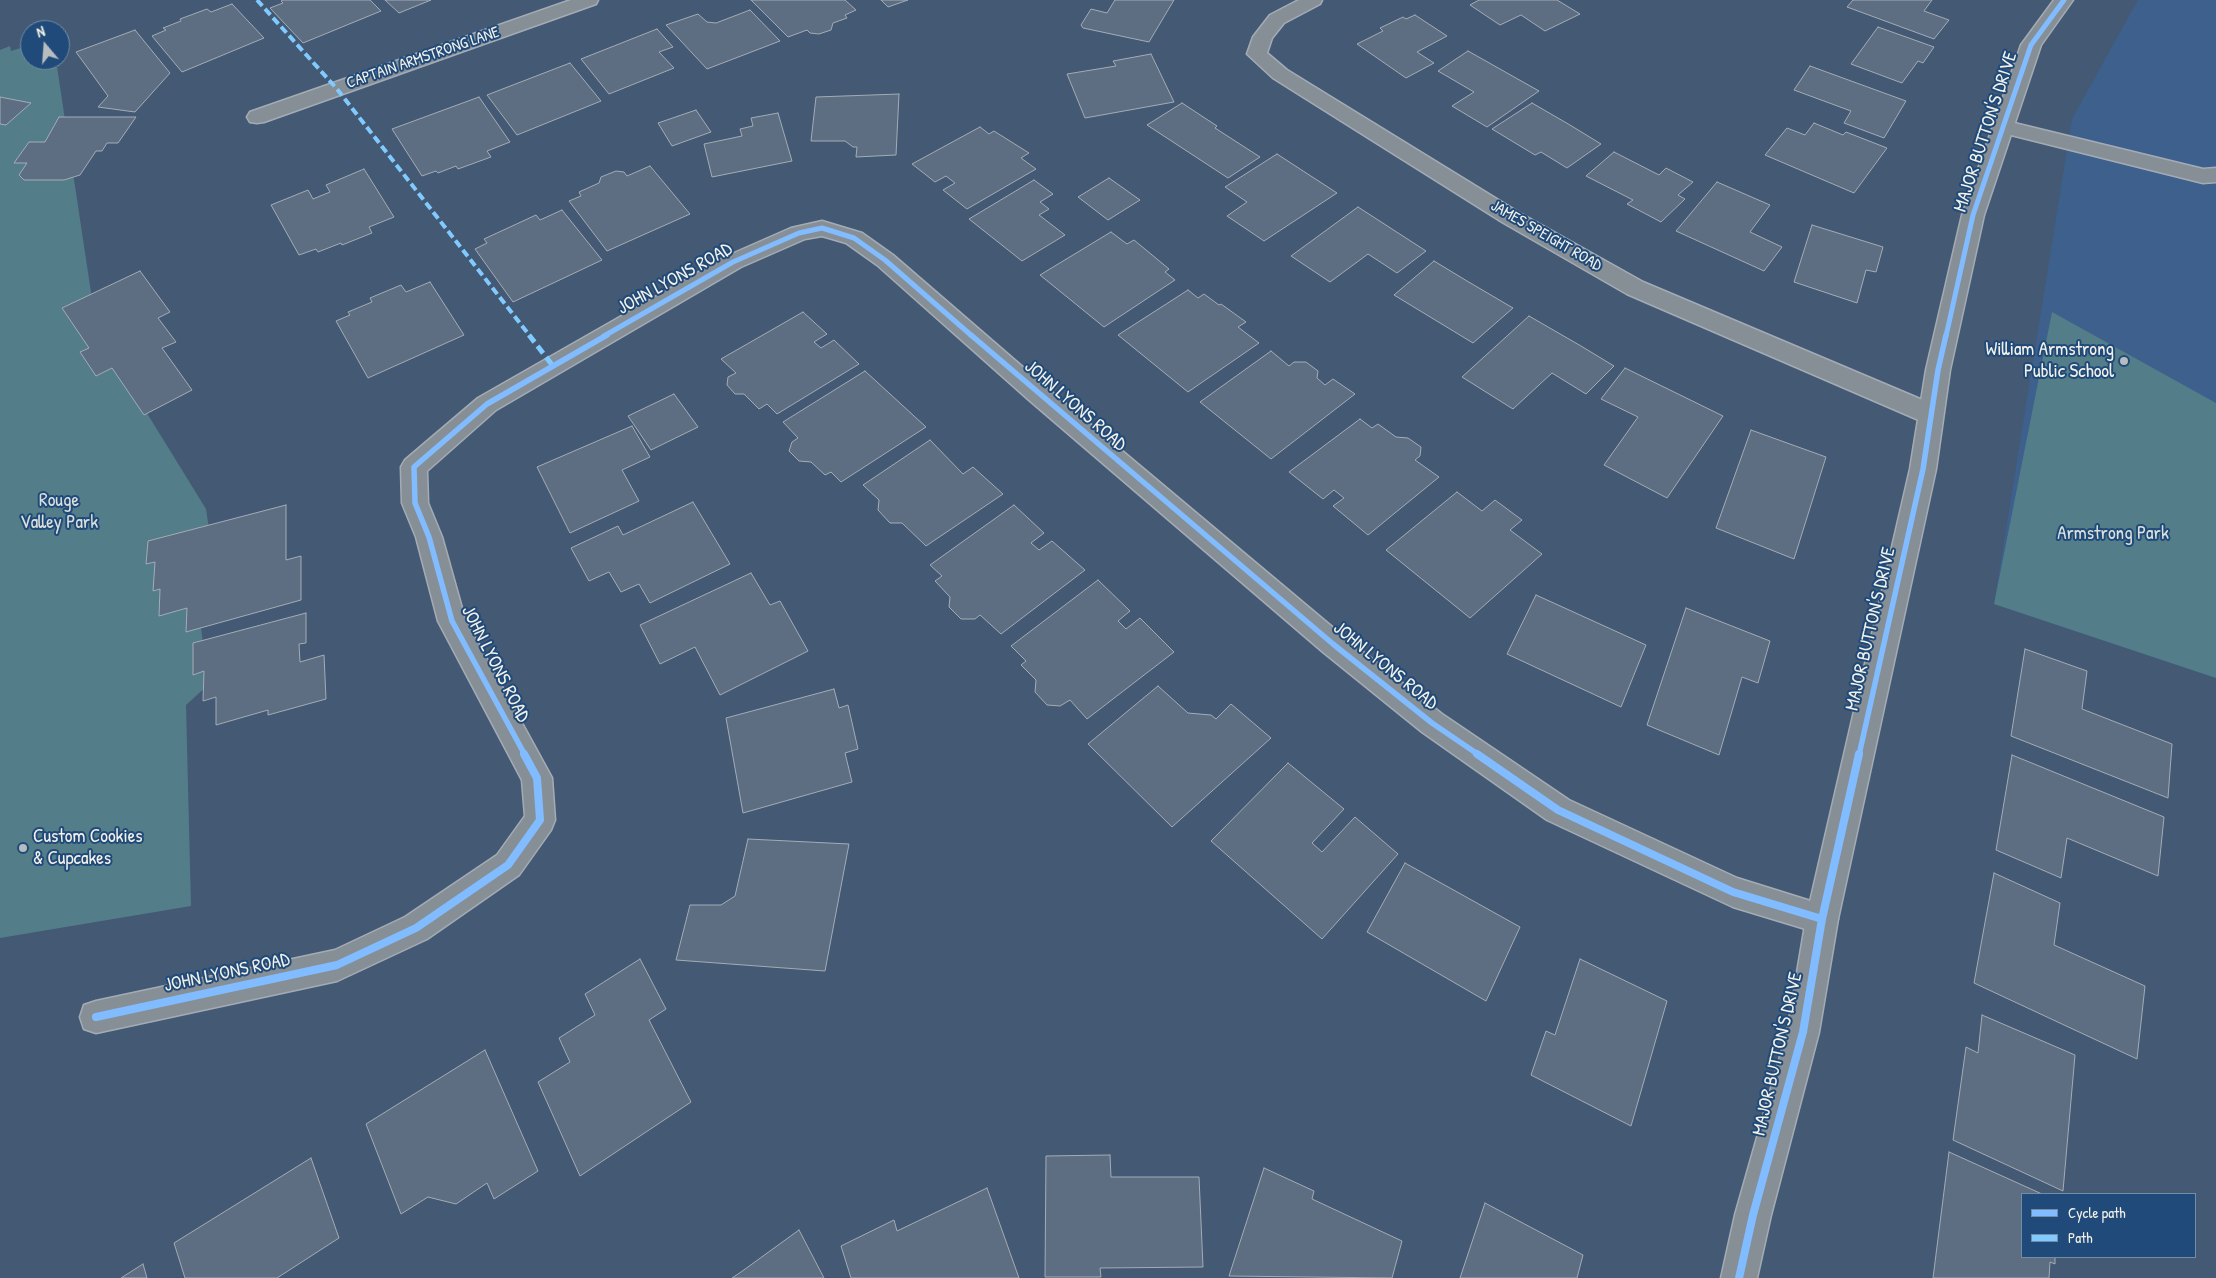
<!DOCTYPE html>
<style>
body{margin:0}
#map{position:relative;width:2216px;height:1278px;overflow:hidden;background:#445973;font-family:"Patrick Hand",sans-serif}
canvas{display:block}
.legend{position:absolute;left:2021px;top:1193px;width:175px;height:65px;box-sizing:border-box;background:#1f4a7a;border:1px solid #748da6;margin:0;padding:6px 9px;list-style:none;font-size:15px;color:#f4f1e8}
.legend li{display:flex;align-items:center;gap:10px;height:25px}
.legend b{width:25px;border:1px solid #748da6}
.north{position:absolute;left:20px;top:20px;width:50px;height:50px;box-sizing:border-box;background:#1f4a7a;border:1px solid #748da6;border-radius:50%;rotate:342deg;font-size:14px;font-weight:700;line-height:20px;text-align:center;color:#f4f1e8}
.north::after{content:'';display:block;margin:auto;width:18px;height:22px;background:#b6bcbf;clip-path:polygon(50% 0,100% 100%,50% 72%,0 100%)}
</style>
<div id="map">
<canvas width="2216" height="1278"></canvas>
<ul class="legend">
<li><b style="height:6px;background:#80bcff"></b>Cycle path</li>
<li><b style="height:6px;background:#80caff"></b>Path</li>
</ul>
<div class="north">N</div>
</div>
<script>
const ctx = document.querySelector('canvas').getContext('2d');
ctx.lineJoin = 'round';
function fillPath(path, color) { ctx.fillStyle = color; ctx.fill(path, 'evenodd'); }
const poly = rows => new Path2D(rows.map(r => 'M' + r).join(''));
function trace(path, color, width, dash) { ctx.strokeStyle = color; ctx.lineWidth = width; ctx.lineCap = dash ? 'butt' : 'round'; ctx.setLineDash(dash || []); ctx.stroke(path); }
function drawText(font, color, halo, rows, align = 'center') {
  ctx.font = font + ' "Patrick Hand",sans-serif'; ctx.lineWidth = 4; ctx.setLineDash([]); ctx.textBaseline = 'middle'; ctx.strokeStyle = halo; ctx.fillStyle = color; for (const [text, x, y, turn = 0] of rows) {
    ctx.save(); ctx.translate(x, y); ctx.rotate((+turn || 0) * Math.PI / 180); ctx.textAlign = isNaN(turn) ? turn : align; if (halo) ctx.strokeText(text, 0, 0); ctx.fillText(text, 0, 0); ctx.restore();
  }
}
const built = poly([
 [2138,0,2216,0,2216,678,1994,604,2072,119]
]);
const green = poly([
 [30,45,30,60,56,60,97,332,206,509,210,535,197,595,208,685,186,705,191,906,0,938,0,50,10,46,11,51],
 [2052,312,2216,403,2216,678,1994,604]
]);
const building = poly([
 [370,0,381,11,303,43,270,8,283,3,281,1,283,0,370,0],
 [385,0,431,0,399,13,385,0],
 [751,0,845,0,856,10,845,15,847,18,833,23,831,30,819,34,810,33,807,30,788,37,751,0],
 [881,0,908,0,888,7,881,0],
 [1115,0,1174,0,1149,42,1083,28,1081,25,1091,9,1107,13,1115,0],
 [1479,0,1557,0,1580,14,1545,31,1521,15,1500,25,1470,5,1479,0],
 [1853,0,1932,0,1924,11,1949,20,1934,39,1847,7,1853,0],
 [232,4,264,38,182,72,152,36,166,30,163,28,181,21,180,19,207,9,211,12,232,4],
 [750,10,780,41,707,69,666,25,698,14,707,22,716,23,750,10],
 [1415,15,1447,36,1417,52,1434,63,1406,78,1357,44,1383,31,1380,28,1403,17,1406,19,1415,15],
 [1878,27,1934,47,1923,63,1918,61,1902,83,1851,64,1878,27],
 [657,29,673,47,659,52,674,68,609,94,581,59,657,29],
 [135,30,170,73,135,112,98,107,108,96,76,52,135,30],
 [1468,51,1539,91,1487,127,1452,106,1474,92,1438,71,1468,51],
 [1151,54,1174,102,1085,118,1067,74,1116,66,1113,61,1151,54],
 [570,63,601,101,517,135,487,95,570,63],
 [1810,66,1906,101,1884,138,1844,123,1851,111,1794,90,1810,66],
 [899,94,896,155,856,157,857,147,853,147,845,141,811,141,816,97,899,94],
 [0,97,31,103,6,125,0,124,0,97],
 [479,97,510,142,487,151,491,157,458,169,456,166,438,173,436,171,422,176,392,129,479,97],
 [1182,103,1217,126,1215,128,1260,157,1228,178,1147,125,1182,103],
 [1532,103,1570,125,1601,144,1567,168,1541,152,1535,155,1492,129,1532,103],
 [696,110,711,132,672,146,658,123,696,110],
 [778,113,792,161,712,177,704,144,742,136,740,129,753,126,751,118,778,113],
 [59,117,136,117,118,143,107,143,102,151,96,151,80,175,64,180,24,180,19,175,27,163,14,163,29,142,45,142,59,117],
 [1814,123,1843,135,1846,132,1887,148,1854,193,1765,155,1787,128,1805,135,1814,123],
 [980,127,989,134,994,131,1029,153,1021,158,1036,169,967,209,943,190,955,183,946,176,935,182,912,164,980,127],
 [1614,152,1659,175,1666,168,1693,182,1678,195,1685,199,1661,222,1627,204,1633,200,1586,176,1614,152],
 [1277,154,1337,193,1264,241,1227,216,1247,202,1225,187,1277,154],
 [650,166,690,214,607,251,569,201,581,196,579,192,599,183,601,177,616,171,624,172,627,176,650,166],
 [364,169,394,217,369,227,372,233,342,245,341,243,318,252,316,249,299,255,271,205,308,190,313,199,330,192,326,185,364,169],
 [1109,178,1140,200,1108,220,1078,197,1109,178],
 [1034,180,1053,194,1040,202,1049,209,1039,215,1065,235,1022,261,969,219,1034,180],
 [1717,182,1770,205,1750,232,1782,247,1764,271,1676,231,1717,182],
 [1358,207,1426,251,1397,273,1368,254,1330,282,1291,256,1358,207],
 [562,210,602,260,513,302,475,249,487,243,484,239,536,215,540,220,562,210],
 [1812,225,1883,247,1876,272,1866,270,1857,303,1794,282,1812,225],
 [1111,232,1127,244,1134,240,1169,269,1165,272,1175,280,1104,327,1040,275,1111,232],
 [1434,261,1467,281,1513,308,1473,343,1394,295,1434,261],
 [140,271,170,312,158,318,176,342,162,348,192,390,144,415,112,368,96,376,80,352,89,348,62,308,140,271],
 [430,282,464,335,368,378,336,321,350,315,348,312,372,302,370,298,401,285,406,292,430,282],
 [1188,290,1198,298,1204,294,1219,305,1221,304,1246,322,1238,327,1259,343,1188,392,1118,335,1188,290],
 [803,312,827,334,814,342,821,348,834,340,859,364,777,414,767,404,759,409,744,394,735,394,727,385,728,377,736,373,721,359,803,312],
 [1529,316,1581,346,1614,366,1586,394,1552,373,1513,409,1462,377,1529,316],
 [1271,351,1289,366,1294,362,1306,362,1318,371,1317,378,1325,385,1333,379,1355,394,1271,459,1200,402,1271,351],
 [1625,368,1723,416,1667,498,1604,465,1638,417,1601,399,1625,368],
 [865,371,926,427,841,482,831,472,825,475,811,462,799,461,789,451,792,442,798,438,783,422,865,371],
 [674,394,698,427,651,450,628,416,674,394],
 [1360,419,1372,428,1378,424,1396,437,1408,438,1421,447,1420,456,1415,460,1439,477,1368,535,1333,506,1344,498,1334,490,1323,499,1289,472,1360,419],
 [632,426,650,457,622,470,639,501,570,533,537,467,632,426],
 [1751,430,1826,457,1794,559,1716,528,1751,430],
 [930,440,963,474,973,467,1003,494,926,546,902,523,890,523,878,510,879,500,863,485,930,440],
 [1457,492,1482,511,1495,500,1522,520,1510,530,1542,554,1470,618,1386,550,1457,492],
 [693,502,730,564,650,603,639,584,621,592,609,572,589,581,571,548,618,526,623,535,693,502],
 [286,505,286,560,301,556,301,600,186,632,187,608,159,616,160,589,153,591,155,562,146,564,148,541,286,505],
 [1014,505,1044,533,1031,543,1039,550,1052,541,1085,570,1001,634,980,615,975,619,961,619,949,607,950,597,935,581,942,576,930,565,1014,505],
 [751,573,770,605,780,601,808,651,720,695,695,647,660,664,640,625,751,573],
 [1098,580,1130,611,1118,621,1126,629,1140,618,1174,652,1087,719,1070,700,1060,706,1047,705,1035,692,1036,680,1021,665,1026,661,1011,646,1098,580],
 [1536,595,1646,645,1621,707,1507,654,1536,595],
 [1686,608,1770,641,1758,683,1742,677,1719,755,1647,725,1686,608],
 [306,613,306,643,299,644,300,662,324,655,326,699,268,715,268,710,216,725,216,697,203,701,204,671,193,675,193,643,306,613],
 [2025,649,2087,671,2082,709,2172,744,2168,798,2011,736,2025,649],
 [1158,686,1188,713,1211,715,1216,719,1231,704,1271,738,1172,827,1088,744,1158,686],
 [834,689,839,708,848,705,858,749,845,753,852,782,743,813,726,718,834,689],
 [2012,755,2164,817,2158,876,2067,838,2061,878,1996,850,2012,755],
 [1288,763,1344,809,1312,843,1322,852,1355,817,1398,854,1322,939,1211,841,1288,763],
 [748,839,849,844,825,971,676,960,690,905,721,905,735,896,748,839],
 [1405,863,1520,927,1486,1001,1367,932,1405,863],
 [1994,873,2060,903,2054,945,2145,986,2137,1059,1974,983,1994,873],
 [640,959,666,1009,649,1020,691,1102,580,1176,538,1082,570,1062,559,1038,595,1015,585,994,640,959],
 [1580,959,1667,1001,1631,1126,1531,1075,1546,1031,1555,1035,1580,959],
 [1982,1015,2075,1055,2063,1191,1953,1140,1966,1047,1978,1053,1982,1015],
 [485,1050,538,1171,494,1199,487,1183,456,1204,428,1197,401,1214,366,1124,485,1050],
 [1949,1152,2042,1194,2022,1194,2022,1257,2055,1257,2055,1264,2050,1262,2049,1278,1933,1278,1949,1152],
 [1110,1155,1111,1177,1199,1177,1203,1267,1100,1268,1101,1277,1045,1277,1046,1156,1110,1155],
 [311,1158,339,1238,277,1278,185,1278,174,1243,311,1158],
 [1264,1168,1314,1191,1312,1199,1402,1241,1392,1278,1229,1276,1264,1168],
 [987,1188,1019,1278,851,1278,841,1246,894,1220,897,1231,987,1188],
 [1485,1203,1583,1255,1577,1278,1460,1278,1485,1203],
 [799,1230,824,1278,732,1278,741,1272,799,1230],
 [143,1264,147,1278,121,1278,143,1264]
]);
const lane = poly([
 [2002,120,2203,169,2216,168,2216,182,2203,183,1995,131,1992,126,1995,121,2002,120]
]);
const street = poly([
 [571,0,598,0,596,4,264,122,257,123,250,122,247,117,250,112,571,0],
 [1299,0,1322,0,1320,4,1284,23,1272,38,1267,53,1287,70,1518,212,1643,282,1939,407,1942,414,1939,421,1930,423,1921,421,1627,294,1502,222,1273,78,1247,54,1253,37,1270,15,1299,0],
 [822,221,862,233,893,255,1047,388,1343,636,1442,714,1569,800,1737,878,1833,908,1838,919,1833,930,1822,934,1733,907,1547,820,1422,732,1323,652,1029,400,877,265,846,243,822,236,805,239,741,267,496,410,427,471,428,503,442,537,465,619,552,778,555,820,551,830,519,875,427,939,337,981,96,1033,84,1029,80,1017,84,1005,96,1001,335,950,405,917,497,855,525,816,522,780,438,621,416,537,402,503,401,467,405,460,478,398,725,257,791,228,822,221]
]);
const secondary = poly([
 [2054,0,2073,0,2041,45,1984,215,1950,370,1936,469,1838,919,1819,1032,1771,1215,1757,1278,1721,1278,1735,1215,1787,1032,1806,919,1910,469,1926,370,1962,215,2021,45,2054,0]
]);
const quietFar1 = poly([
 [257,0,337,89,530,336]
]);
const quiet = poly([
 [529,335,553,366]
]);
const cyclewayFar2 = poly([
 [604,336,733,262,799,233,822,228,854,238,885,260,972,336],
 [1946,336,1973,215,2031,45,2064,0]
]);
const cyclewayFar1 = poly([
 [971,335,1333,644,1432,723,1479,755],
 [525,755,452,621,429,537,415,503,414,467,487,404,607,335],
 [1859,755,1923,469,1938,370,1946,335]
]);
const cycleway = poly([
 [1477,754,1558,810,1733,892,1822,919],
 [96,1017,337,965,416,928,508,865,540,820,537,778,524,754],
 [1739,1278,1753,1215,1803,1032,1822,919,1859,754]
]);
const markers = [
 [2124,361,5,"#b6bcbf"],
 [23,848,5,"#b6bcbf"]
];
const farStreetnames = [
 ["CAPTAIN ARMSTRONG LANE",423,58,-19],
 ["JAMES SPEIGHT ROAD",1546,236,30]
];
const streetNames = [
 ["MAJOR BUTTON'S DRIVE",1986,132,-72],
 ["JOHN LYONS ROAD",675,279,-29],
 ["JOHN LYONS ROAD",1075,406,41],
 ["MAJOR BUTTON'S DRIVE",1871,629,-77],
 ["JOHN LYONS ROAD",495,664,63],
 ["JOHN LYONS ROAD",1385,666,39],
 ["JOHN LYONS ROAD",227,973,-12],
 ["MAJOR BUTTON'S DRIVE",1778,1054,-77]
];
const poiNames = [
 ["William Armstrong",2114,350],
 ["Public School",2114,372],
 ["Custom Cookies",33,837,"left"],
 ["& Cupcakes",33,859,"left"]
];
const parkNames = [
 ["Rouge",59,501],
 ["Valley Park",59,523],
 ["Armstrong Park",2113,534]
];
fillPath(built, '#3e608d');
fillPath(green, '#527d89');
fillPath(building, '#5e6e82');
trace(building, '#a3acb6', 1);
trace(lane, '#a3acb6', 3);
trace(street, '#a3acb6', 3);
trace(secondary, '#a3acb6', 3);
fillPath(lane, '#878f96');
fillPath(street, '#878f96');
fillPath(secondary, '#878f96');
trace(quietFar1, '#80caff', 4, [8, 4]);
trace(quiet, '#80caff', 5, [9, 5]);
trace(cyclewayFar2, '#80bcff', 5);
trace(cyclewayFar1, '#80bcff', 5.5);
trace(cycleway, '#80bcff', 8);
for (const [x, y, r, color] of markers) { const dot = new Path2D(); dot.arc(x, y, r, 0, 2 * Math.PI); ctx.fillStyle = color; ctx.fill(dot); trace(dot, '#1f4a7a', 2); }
drawText('16px', '#f4f1e8', '#1f4a7a', farStreetnames);
drawText('19px', '#f4f1e8', '#1f4a7a', streetNames);
drawText('19px', '#f4f1e8', '#1f4a7a', poiNames, 'right');
drawText('19px', '#dce0da', '#1f4a7a', parkNames);
</script>
